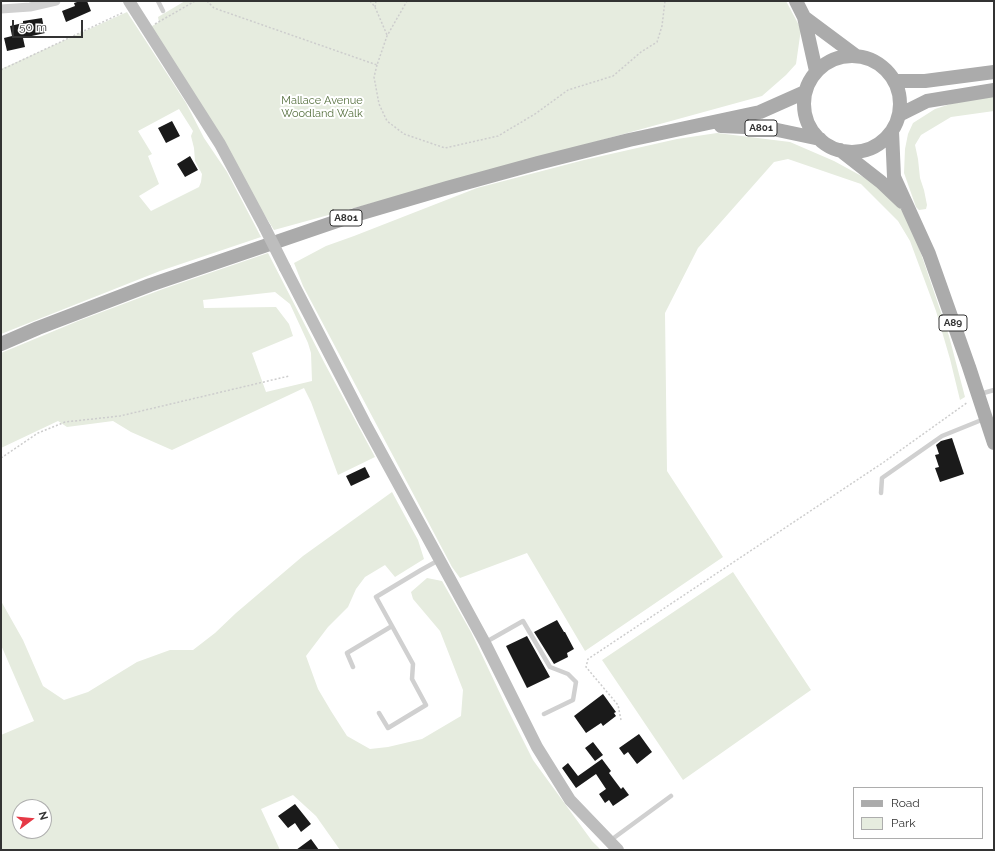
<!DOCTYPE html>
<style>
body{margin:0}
#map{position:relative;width:995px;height:851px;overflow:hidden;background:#fff;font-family:Raleway,sans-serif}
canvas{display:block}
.frame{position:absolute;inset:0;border:2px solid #333;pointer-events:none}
.legend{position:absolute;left:853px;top:787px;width:130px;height:52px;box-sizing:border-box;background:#fff;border:1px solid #adadad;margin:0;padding:5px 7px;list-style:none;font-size:12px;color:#333}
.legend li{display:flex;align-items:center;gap:8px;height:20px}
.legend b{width:20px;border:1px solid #adadad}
.north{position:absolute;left:12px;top:799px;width:40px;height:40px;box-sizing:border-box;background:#fff;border:1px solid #adadad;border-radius:50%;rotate:74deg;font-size:11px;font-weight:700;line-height:16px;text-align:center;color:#333}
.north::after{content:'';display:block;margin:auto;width:14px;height:18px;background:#e63946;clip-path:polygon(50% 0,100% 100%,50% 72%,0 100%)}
.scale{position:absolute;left:12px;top:20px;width:71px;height:18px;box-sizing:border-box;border:2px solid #333;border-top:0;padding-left:5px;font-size:12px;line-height:14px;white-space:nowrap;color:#333;-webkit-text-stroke:3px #fff;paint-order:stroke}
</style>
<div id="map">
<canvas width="995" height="851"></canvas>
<div class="frame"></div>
<ul class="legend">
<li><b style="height:5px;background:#ababab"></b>Road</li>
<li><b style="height:11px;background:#e6ecdf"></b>Park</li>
</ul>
<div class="north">N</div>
<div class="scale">50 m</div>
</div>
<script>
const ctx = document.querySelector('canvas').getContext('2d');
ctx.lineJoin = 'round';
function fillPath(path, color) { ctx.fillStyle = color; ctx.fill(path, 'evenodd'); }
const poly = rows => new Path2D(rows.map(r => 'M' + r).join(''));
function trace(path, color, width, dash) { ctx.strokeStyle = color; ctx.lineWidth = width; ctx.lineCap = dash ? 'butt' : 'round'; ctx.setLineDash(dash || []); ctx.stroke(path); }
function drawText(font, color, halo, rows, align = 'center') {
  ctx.font = font + ' Raleway,sans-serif'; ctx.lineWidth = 4; ctx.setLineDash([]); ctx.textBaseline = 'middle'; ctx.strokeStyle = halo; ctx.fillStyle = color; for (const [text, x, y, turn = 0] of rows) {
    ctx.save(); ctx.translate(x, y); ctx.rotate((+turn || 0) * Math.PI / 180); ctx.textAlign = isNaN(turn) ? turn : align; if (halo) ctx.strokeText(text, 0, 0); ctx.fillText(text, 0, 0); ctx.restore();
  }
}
const green = poly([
 [185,1,786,1,801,29,796,64,786,75,762,96,274,230,147,29,159,22,158,17],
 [127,12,186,103,204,138,227,172,261,237,160,271,1,334,1,69],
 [179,109,193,131,191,136,194,148,195,161,202,174,201,182,199,187,151,211,139,196,159,184,148,156,152,154,138,131],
 [994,96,994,111,951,117,921,135,915,145,918,159,920,178,924,190,927,205,926,209,919,210,916,207,904,173,905,149,908,134,913,123,935,109,963,100],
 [717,133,790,142,834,161,878,185,898,204,913,230,949,336,965,397,960,400,950,359,936,311,910,241,898,221,861,184,788,159,774,162,698,248,665,313,667,471,723,557,585,651,527,553,460,578,452,567,303,286,294,263,326,246,354,236,477,188,584,160,677,139],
 [268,253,325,364,375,457,338,475,311,402,304,388,172,450,131,432,113,421,67,427,58,421,1,448,1,353,78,321,163,289],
 [275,292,290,304,308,343,311,353,312,381,266,392,252,353,293,336,289,324,276,307,204,308,203,300],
 [392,492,418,540,424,559,395,577,385,565,365,577,356,589,348,607,328,627,306,656,318,689,331,711,347,736,370,749,388,747,422,739,461,716,463,690,440,631,413,599,411,592,427,578,442,581,471,632,506,706,533,760,592,841,601,850,340,850,316,816,293,795,261,809,280,850,1,850,1,735,34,721,1,645,1,601,23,640,43,686,64,700,88,692,137,662,170,650,193,650,215,633,236,613,303,556],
 [20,807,44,807,44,831,20,831],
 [733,572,811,690,683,780,602,660]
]);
const building = poly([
 [80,1,87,1,91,11,66,22,62,11,75,6,74,3],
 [42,18,45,33,23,38,25,47,7,51,4,38,12,36,10,26,23,23,23,21],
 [172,121,180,136,166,143,158,128],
 [190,156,198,170,185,177,177,164],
 [952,438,964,474,940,482,935,468,939,467,935,455,939,454,936,445,941,441],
 [365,467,370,477,351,486,346,476],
 [557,620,564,632,565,632,574,649,567,653,568,657,554,664,534,632],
 [527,636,550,677,527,688,506,646],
 [603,694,616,712,614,713,616,716,603,726,601,723,586,733,574,716],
 [639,734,652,752,637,764,628,752,624,755,619,748],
 [593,742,603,755,595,761,585,748],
 [602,759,611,771,609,773,621,789,623,787,629,795,613,806,609,800,605,803,599,794,606,789,596,774,576,788,562,768,568,763,578,776],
 [295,804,311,824,301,832,295,823,288,828,278,816],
 [311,839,319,850,296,850]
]);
const path = poly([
 [207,1,214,8,377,65,387,36,407,1],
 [370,1,375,7,387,35],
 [375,7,376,1],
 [155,24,195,1],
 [377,65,374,77,379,104,387,121,404,134,445,148,498,136,535,114,568,90,613,76,641,52,657,42,662,26,665,1],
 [1,70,124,12],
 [1,458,38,433,65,422,120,416,289,376],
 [621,720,618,705,586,667,588,659,884,462,968,402]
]);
const lane = poly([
 [158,1,163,11],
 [980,394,994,390],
 [881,493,882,478,942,436,984,419],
 [486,642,523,621,550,667,568,674,576,682,573,700,544,714],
 [353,667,347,653,392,626],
 [379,713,388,728,426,705,412,679,413,664,376,597,421,570,439,560],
 [611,840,671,796]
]);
const street = poly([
 [1,9,30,7,56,1]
]);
const secondary = poly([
 [129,1,220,144,265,228],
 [285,268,365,423,485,643,537,747,570,800,618,850]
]);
const primary = poly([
 [796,1,804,17,816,71],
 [804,17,855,55],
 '804 104a48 48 0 1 1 96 0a48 48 0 1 1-96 0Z',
 [895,81,925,81,994,72],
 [899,115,927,101,994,90],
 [721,126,768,128,820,139],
 [892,131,894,177,929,254,969,367,994,443],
 [840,150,881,182,902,202],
 [1,344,38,328,150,285,355,215,447,188,538,163,629,140,760,112,805,92]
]);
const secondaryBridge = poly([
 [265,228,285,268]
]);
const shields = [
 [761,128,32],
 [346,218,32],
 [953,323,28]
];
const shieldNames = [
 ["A801",761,128],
 ["A801",346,218],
 ["A89",953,323]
];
const parkNames = [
 ["Mallace Avenue",322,101],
 ["Woodland Walk",322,114]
];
fillPath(green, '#e6ecdf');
fillPath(building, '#1a1a1a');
trace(path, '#cdcdcd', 1.5, [2, 2]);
trace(lane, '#d0d0d0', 4.5);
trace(street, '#d0d0d0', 9);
trace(secondary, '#bdbdbd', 12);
trace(primary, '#ababab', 14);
trace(secondaryBridge, '#bdbdbd', 12);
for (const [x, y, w] of shields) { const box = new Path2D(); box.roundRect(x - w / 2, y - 8, w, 16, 3); ctx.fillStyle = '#fff'; ctx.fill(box); trace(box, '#333', 1); }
drawText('bold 10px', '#333', null, shieldNames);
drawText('11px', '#56703f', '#fff', parkNames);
</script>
